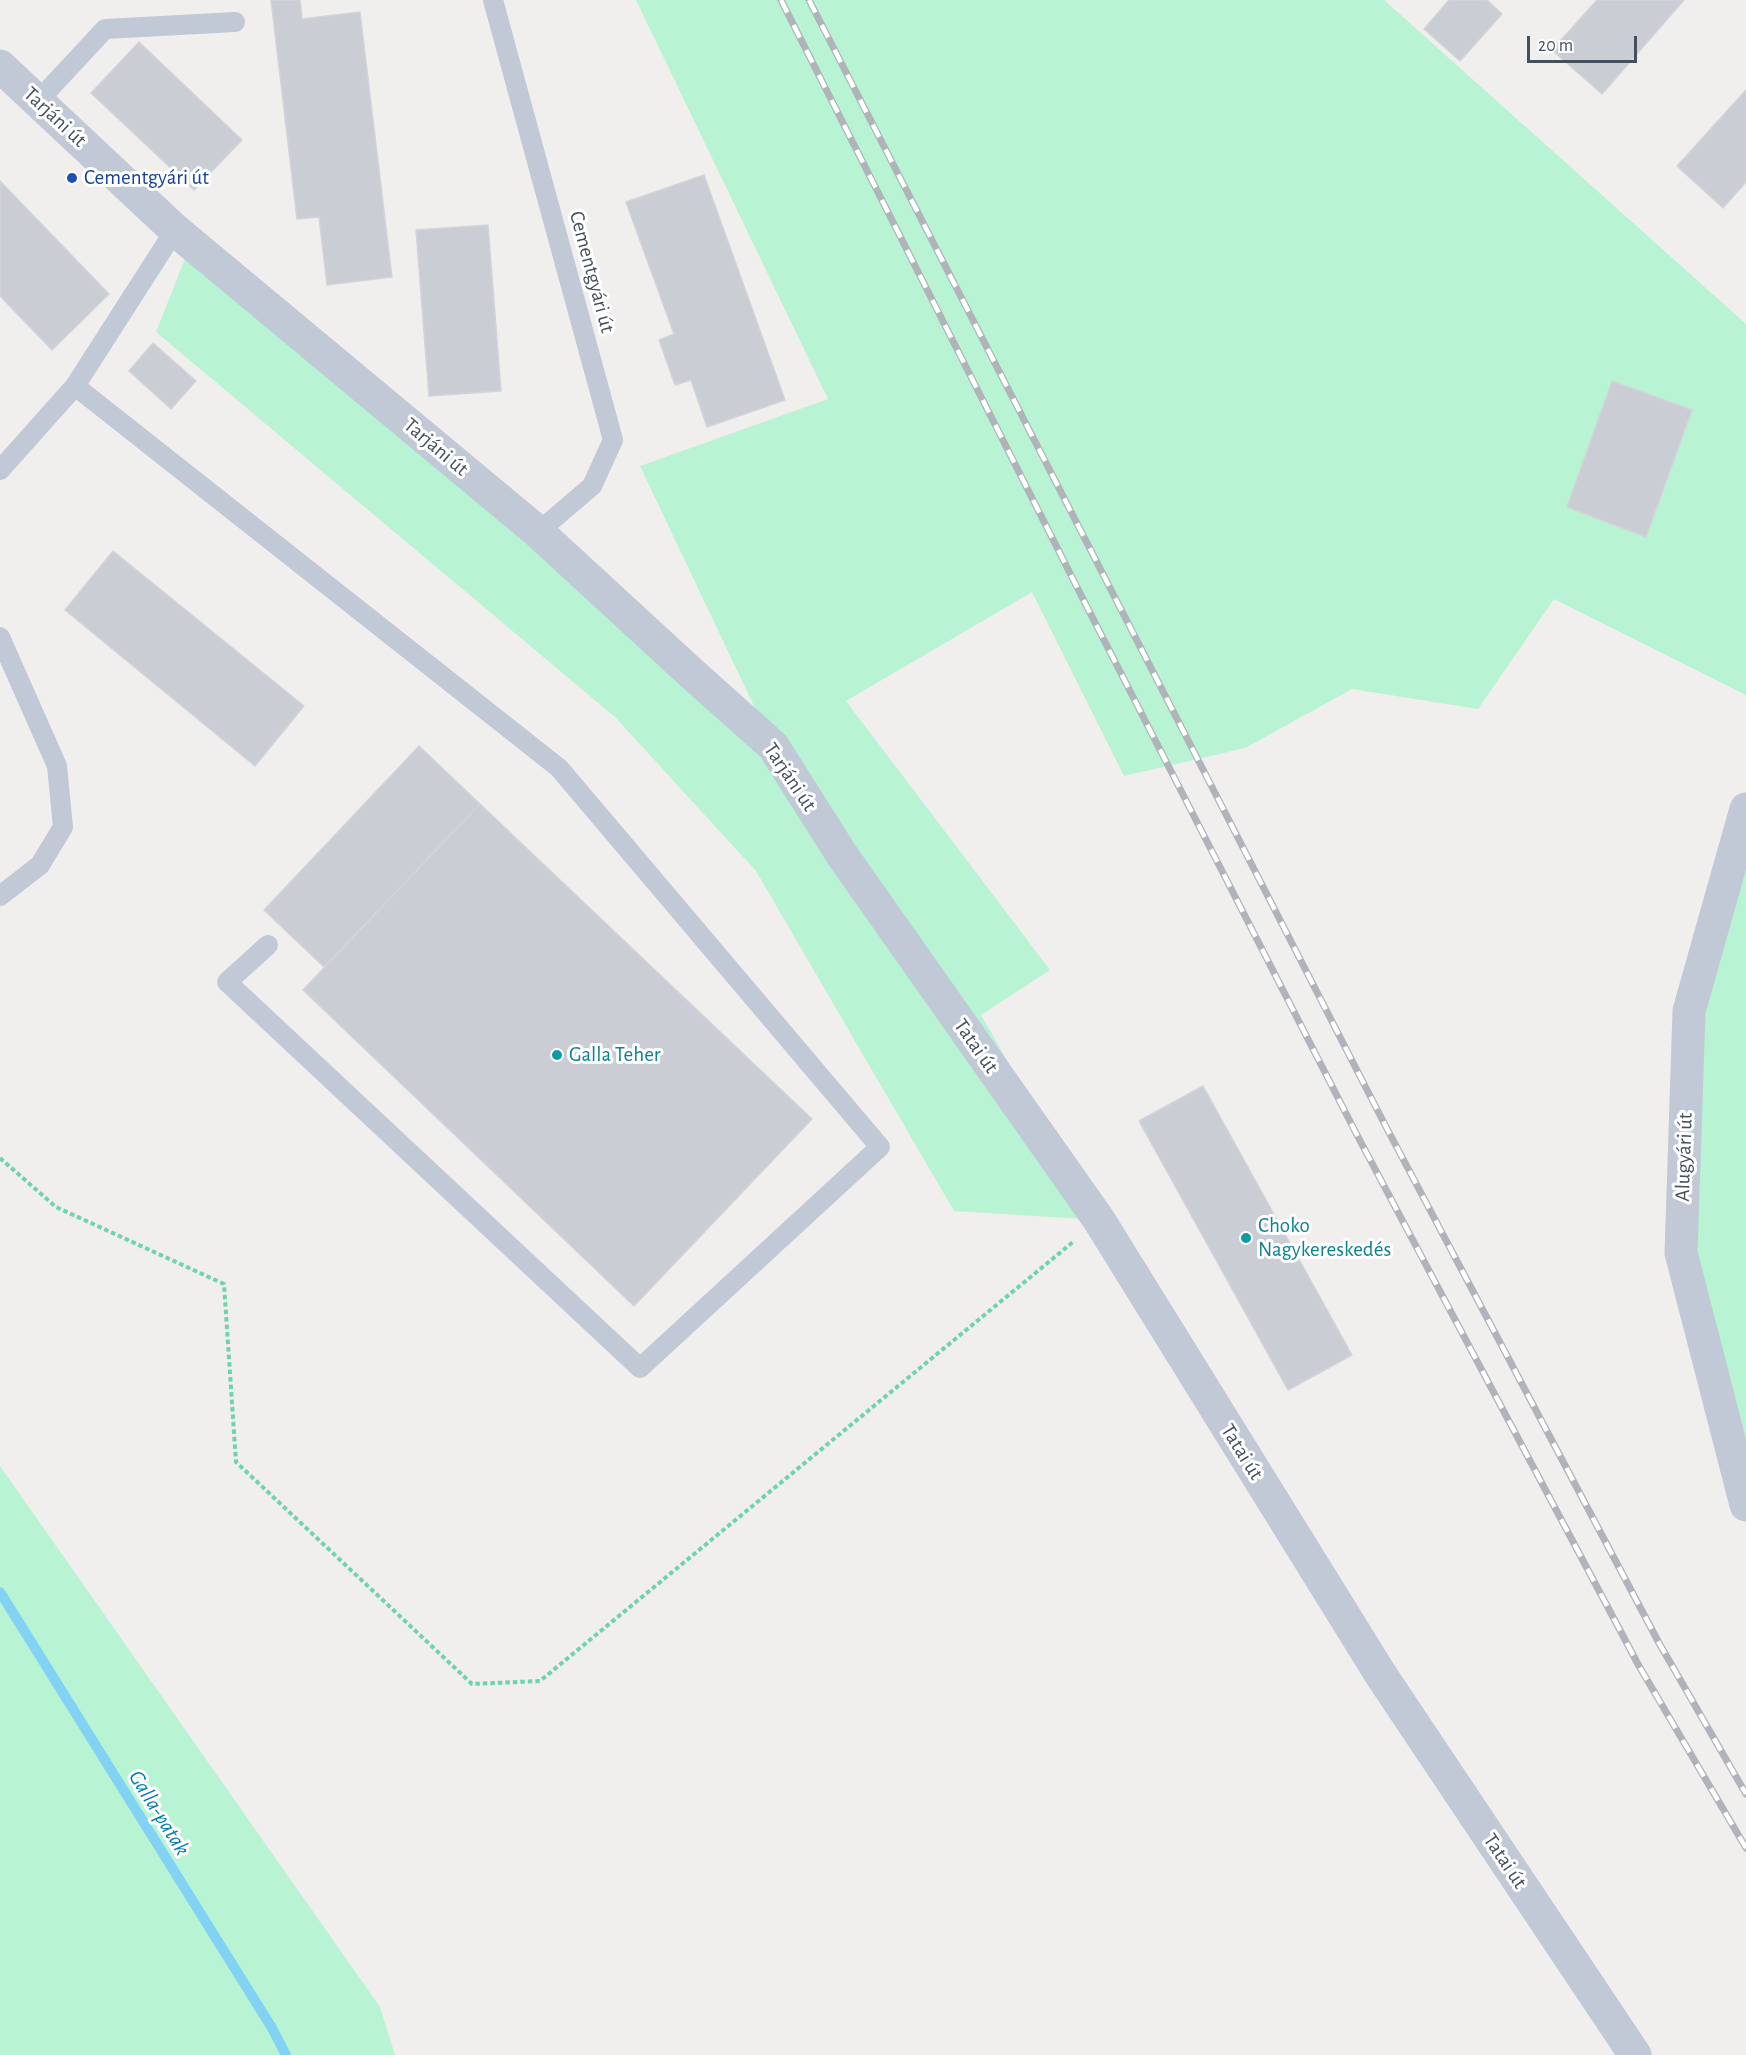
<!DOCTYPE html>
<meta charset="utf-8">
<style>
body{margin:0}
#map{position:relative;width:1746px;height:2055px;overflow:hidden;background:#f1eeee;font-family:"Alegreya Sans",sans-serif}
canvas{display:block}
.scale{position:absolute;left:1527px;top:36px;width:110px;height:27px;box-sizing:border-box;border:3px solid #45505d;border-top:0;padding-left:8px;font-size:18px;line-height:21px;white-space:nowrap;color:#45505d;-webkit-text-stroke:4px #fff;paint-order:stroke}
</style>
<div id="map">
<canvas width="1746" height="2055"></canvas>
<div class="scale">20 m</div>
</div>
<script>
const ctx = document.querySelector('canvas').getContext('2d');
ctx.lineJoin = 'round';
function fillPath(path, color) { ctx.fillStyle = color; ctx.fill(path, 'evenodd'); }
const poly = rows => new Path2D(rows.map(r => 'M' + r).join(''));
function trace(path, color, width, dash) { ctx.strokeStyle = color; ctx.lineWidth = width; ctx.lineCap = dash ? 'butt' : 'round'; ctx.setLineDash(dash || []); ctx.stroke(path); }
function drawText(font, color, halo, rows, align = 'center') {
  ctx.font = font + ' "Alegreya Sans",sans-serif'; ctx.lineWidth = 6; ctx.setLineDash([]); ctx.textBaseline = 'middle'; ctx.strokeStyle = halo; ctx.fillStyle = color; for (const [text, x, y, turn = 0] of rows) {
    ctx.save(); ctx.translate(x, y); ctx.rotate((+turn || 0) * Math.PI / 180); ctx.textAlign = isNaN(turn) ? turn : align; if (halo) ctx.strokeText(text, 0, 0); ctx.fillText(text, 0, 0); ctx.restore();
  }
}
const green = poly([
 [636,0,1384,0,1746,324,1746,695,1554,599,1478,709,1352,689,1245,748,1124,776,1032,592,846,701,1050,970,981,1015,1099,1220,954,1211,756,871,615,717,156,332,191,244,772,744,640,466,828,399],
 [1746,809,1746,1505,1681,1253,1689,1011],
 [0,1466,380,2007,395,2055,0,2055]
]);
const stream = poly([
 [0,1592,272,2028,286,2055]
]);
const building = poly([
 [271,0,300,0,302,19,360,12,392,277,327,285,319,217,297,219,271,0],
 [1449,0,1487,0,1502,14,1460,61,1424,29,1449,0],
 [1597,0,1684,0,1602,94,1552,50,1597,0],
 [139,42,242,140,194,190,91,93,139,42],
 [1746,90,1746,182,1723,208,1677,166,1746,90],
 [704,175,785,400,707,427,691,380,675,385,659,340,674,334,626,202,704,175],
 [0,181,109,294,52,350,0,296,0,181],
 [488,225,501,391,429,396,416,230,488,225],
 [153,343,196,381,171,409,129,371,153,343],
 [1612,381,1692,410,1646,537,1567,507,1612,381],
 [113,551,304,706,255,766,65,610,113,551],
 [419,746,480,804,324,967,264,910,419,746],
 [480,804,812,1119,634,1306,303,990,480,804],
 [1203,1086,1352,1355,1288,1390,1139,1121,1203,1086]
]);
const path = poly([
 [0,1158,56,1207,224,1284,236,1462,472,1684,540,1681,1073,1242]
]);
const service = poly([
 [493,0,613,440,592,486,538,532],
 [38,101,105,29,235,22],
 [75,386,559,768,880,1147,640,1368,227,982,268,945],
 [0,470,75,386,175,230],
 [0,637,57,766,63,827,40,865,0,896]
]);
const minor = poly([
 [0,66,175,230,538,532,689,671,773,746,842,855,1099,1220,1381,1675,1635,2055],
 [1746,809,1689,1011,1681,1253,1746,1505]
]);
const rail = poly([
 [781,0,1084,601,1357,1135,1639,1666,1746,1848],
 [809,0,1384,1123,1659,1643,1746,1794]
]);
const markers = [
 [72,178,6,"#1a4fb4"],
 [557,1055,6,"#0f9aa8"],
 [1246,1238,6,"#0f9aa8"]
];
const streetNames = [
 ["Tarjáni út",55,117,43],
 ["Cementgyári út",592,272,75],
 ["Tarjáni út",436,447,40],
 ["Tarjáni út",790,777,56],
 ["Tatai út",976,1046,55],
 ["Alugyári út",1684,1157,-88],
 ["Tatai út",1242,1452,58],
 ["Tatai út",1505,1861,56]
];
const transitNames = [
 ["Cementgyári út",84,178]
];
const cultureNames = [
 ["Galla Teher",569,1055],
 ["Choko",1258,1226],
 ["Nagykereskedés",1258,1250]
];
const waterNames = [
 ["Galla-patak",159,1813,58]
];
fillPath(green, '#b8f3d3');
trace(stream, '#82d3f3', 10);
fillPath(building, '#cacdd4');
trace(building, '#d2d4db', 1.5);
trace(path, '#6ed4a9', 4, [4.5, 3]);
trace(service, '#c0c9d5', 20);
trace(minor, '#c0c9d5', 33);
trace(rail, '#b0b3b9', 7);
trace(rail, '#fff', 4.5, [14]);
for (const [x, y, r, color] of markers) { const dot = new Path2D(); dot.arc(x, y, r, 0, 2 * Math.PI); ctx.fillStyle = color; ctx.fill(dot); trace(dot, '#fff', 2); }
drawText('21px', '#45505d', '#fff', streetNames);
drawText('21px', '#164399', '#fff', transitNames, 'left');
drawText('21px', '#0d838f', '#fff', cultureNames, 'left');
drawText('italic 22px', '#017cad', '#fff', waterNames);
</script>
